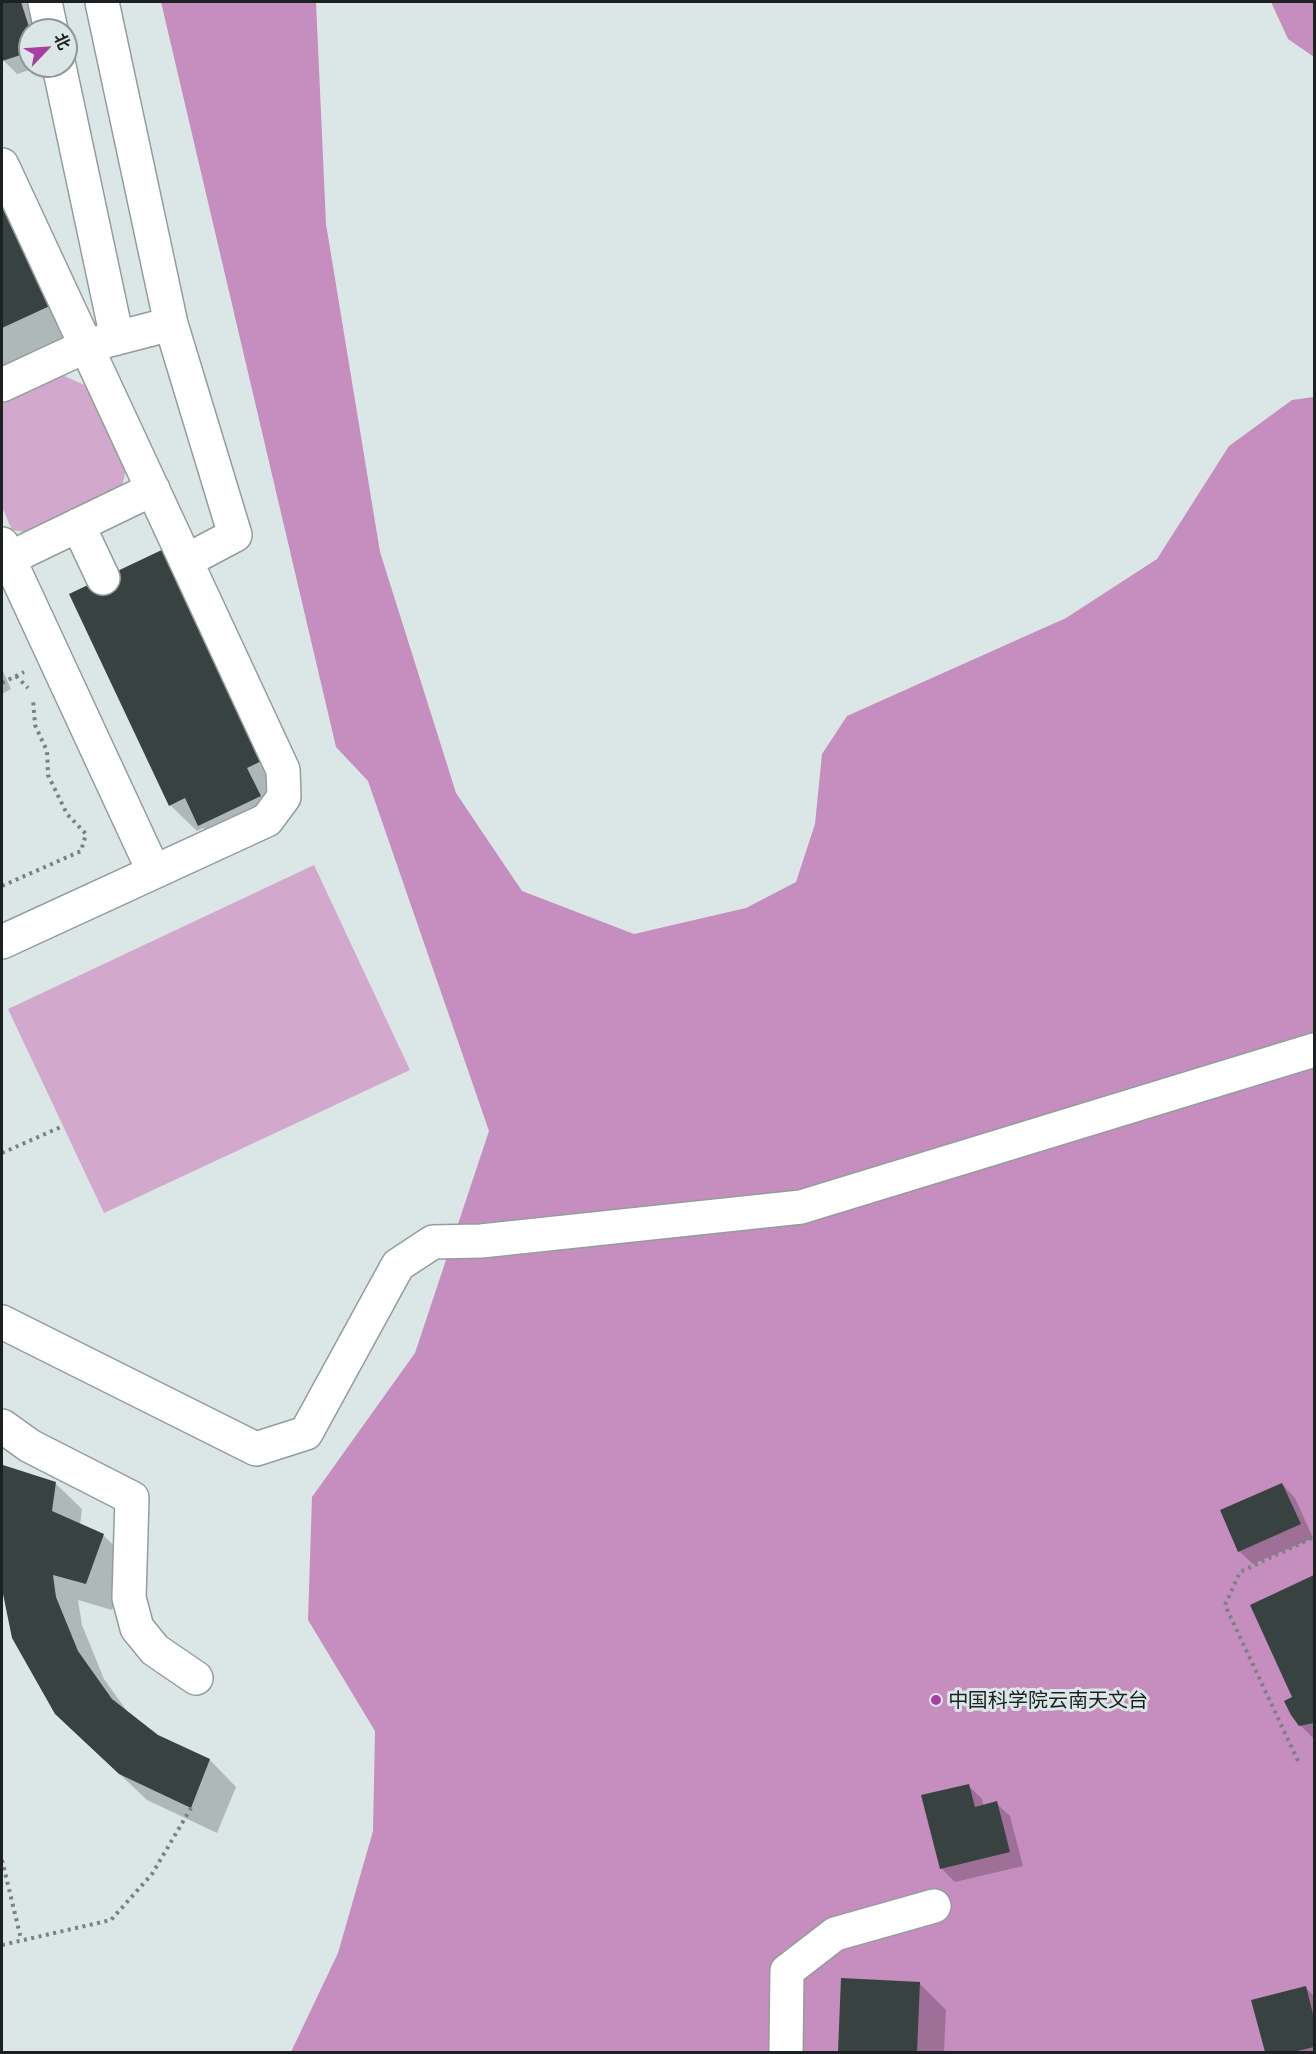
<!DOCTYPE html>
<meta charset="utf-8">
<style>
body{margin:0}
#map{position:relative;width:1316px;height:2054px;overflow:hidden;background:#dbe7e6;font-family:Ubuntu,"Noto Sans SC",sans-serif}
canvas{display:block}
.frame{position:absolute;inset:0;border:3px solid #1b2020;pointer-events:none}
.north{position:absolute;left:18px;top:18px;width:60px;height:60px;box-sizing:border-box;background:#dbe7e6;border:2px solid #8e9797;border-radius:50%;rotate:65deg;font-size:16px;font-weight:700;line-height:24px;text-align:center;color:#1b2020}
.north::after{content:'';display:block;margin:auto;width:21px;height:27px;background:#a83fa0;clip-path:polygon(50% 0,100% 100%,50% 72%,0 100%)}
</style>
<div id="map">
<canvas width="1316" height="2054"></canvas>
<div class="frame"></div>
<div class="north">北</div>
</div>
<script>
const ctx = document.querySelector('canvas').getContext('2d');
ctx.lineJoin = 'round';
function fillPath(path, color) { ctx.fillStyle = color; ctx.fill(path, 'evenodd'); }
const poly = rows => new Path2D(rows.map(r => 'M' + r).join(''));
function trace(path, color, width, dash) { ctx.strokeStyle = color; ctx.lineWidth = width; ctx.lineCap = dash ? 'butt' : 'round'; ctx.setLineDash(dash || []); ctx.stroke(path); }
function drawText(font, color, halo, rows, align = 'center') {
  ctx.font = font + ' Ubuntu,"Noto Sans SC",sans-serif'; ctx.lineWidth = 6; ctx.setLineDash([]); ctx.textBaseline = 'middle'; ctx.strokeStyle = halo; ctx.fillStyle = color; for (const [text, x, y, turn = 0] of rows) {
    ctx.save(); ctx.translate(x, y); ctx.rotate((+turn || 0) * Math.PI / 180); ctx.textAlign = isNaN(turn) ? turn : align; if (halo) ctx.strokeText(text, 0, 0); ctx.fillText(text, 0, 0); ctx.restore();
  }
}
const green = poly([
 [62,375,87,386,126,470,121,491,32,533,12,530,2,507,2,402],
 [314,865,410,1070,104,1213,8,1009]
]);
const forest = poly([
 [161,2,316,2,326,224,380,552,456,793,522,891,634,934,746,908,796,882,815,824,822,754,847,716,1066,618,1157,559,1229,446,1292,400,1314,397,1314,2052,291,2052,338,1953,373,1831,375,1731,308,1620,312,1497,415,1353,489,1131,368,781,336,747],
 [1271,2,1314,2,1314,57,1288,39]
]);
const shadow = poly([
 [2,2,30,2,38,30,30,30,30,66,42,66,17,74,3,60,2,54],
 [2,164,80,330,2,367],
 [71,595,294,785,273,795,287,823,226,852,203,828,197,831,170,805],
 [2,669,11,689,2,694],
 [4,1467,55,1483,82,1509,80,1525,103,1535,130,1561,112,1610,78,1600,82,1625,104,1679,129,1714,157,1737,210,1760,236,1787,217,1833,147,1800,56,1714,13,1637,2,1581,2,1477],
 [1282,1484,1295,1498,1313,1538,1253,1564,1239,1551],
 [1314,1577,1314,1739,1300,1725,1294,1698,1252,1606],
 [968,1785,982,1799,984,1806,996,1803,1010,1816,1023,1866,955,1882,942,1869],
 [842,1980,919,1983,946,2010,944,2052,839,2052],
 [1306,1988,1314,1996,1314,2052,1266,2052,1253,2001]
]);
const building = poly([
 [2,2,21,2,30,30,30,52,2,61],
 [2,191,54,304,2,328],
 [168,547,268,758,247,768,261,796,198,826,185,798,169,806,69,594],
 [3,1465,56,1482,52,1511,104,1534,86,1584,53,1575,56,1597,78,1651,112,1699,158,1735,210,1759,191,1808,119,1774,55,1714,12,1638,2,1589,2,1472],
 [1282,1483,1301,1524,1238,1552,1220,1510],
 [1314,1575,1314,1723,1299,1726,1291,1715,1284,1701,1292,1697,1250,1605],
 [969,1784,975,1807,997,1801,1010,1852,940,1869,921,1795],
 [841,1978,920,1982,917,2052,838,2052],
 [1306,1986,1314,2018,1314,2047,1293,2052,1265,2052,1251,2000]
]);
const path = poly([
 [16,676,28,688],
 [2,683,24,672],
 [2,886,81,851,86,834,67,814,48,775,47,751,35,725,33,699],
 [2,1153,63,1126],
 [1298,1761,1225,1605,1240,1572,1314,1537],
 [2,1860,21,1939],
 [2,1945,111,1920,152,1874,191,1808]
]);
const minor = poly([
 [45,2,51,30],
 [102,2,171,324,235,535,186,561],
 [59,66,117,338],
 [2,165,283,770,284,797,267,820,2,942],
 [2,385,86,346,171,324],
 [78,525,103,578],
 [2,544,154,872],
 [8,559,153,489],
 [2,1322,256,1449,306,1433,398,1265,433,1242,481,1241,801,1207,1314,1050],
 [2,1426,30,1446,132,1498,129,1598,137,1628,155,1650,196,1678],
 [786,2052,787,1971,835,1934,934,1906]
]);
const markers = [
 [936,1700,6,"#a83fa0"]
];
const poiNames = [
 ["中国科学院云南天文台",948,1700]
];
fillPath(green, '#d2a9cc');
fillPath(forest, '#c68dbf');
fillPath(shadow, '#0003');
fillPath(building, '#384241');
trace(minor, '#929d9c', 36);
trace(path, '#798281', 4, [3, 4.5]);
trace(minor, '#fff', 33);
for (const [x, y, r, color] of markers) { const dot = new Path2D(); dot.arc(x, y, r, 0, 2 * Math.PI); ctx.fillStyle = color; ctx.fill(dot); trace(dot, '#dbe7e6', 2); }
drawText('20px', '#1b2020', '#dbe7e6', poiNames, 'left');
</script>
